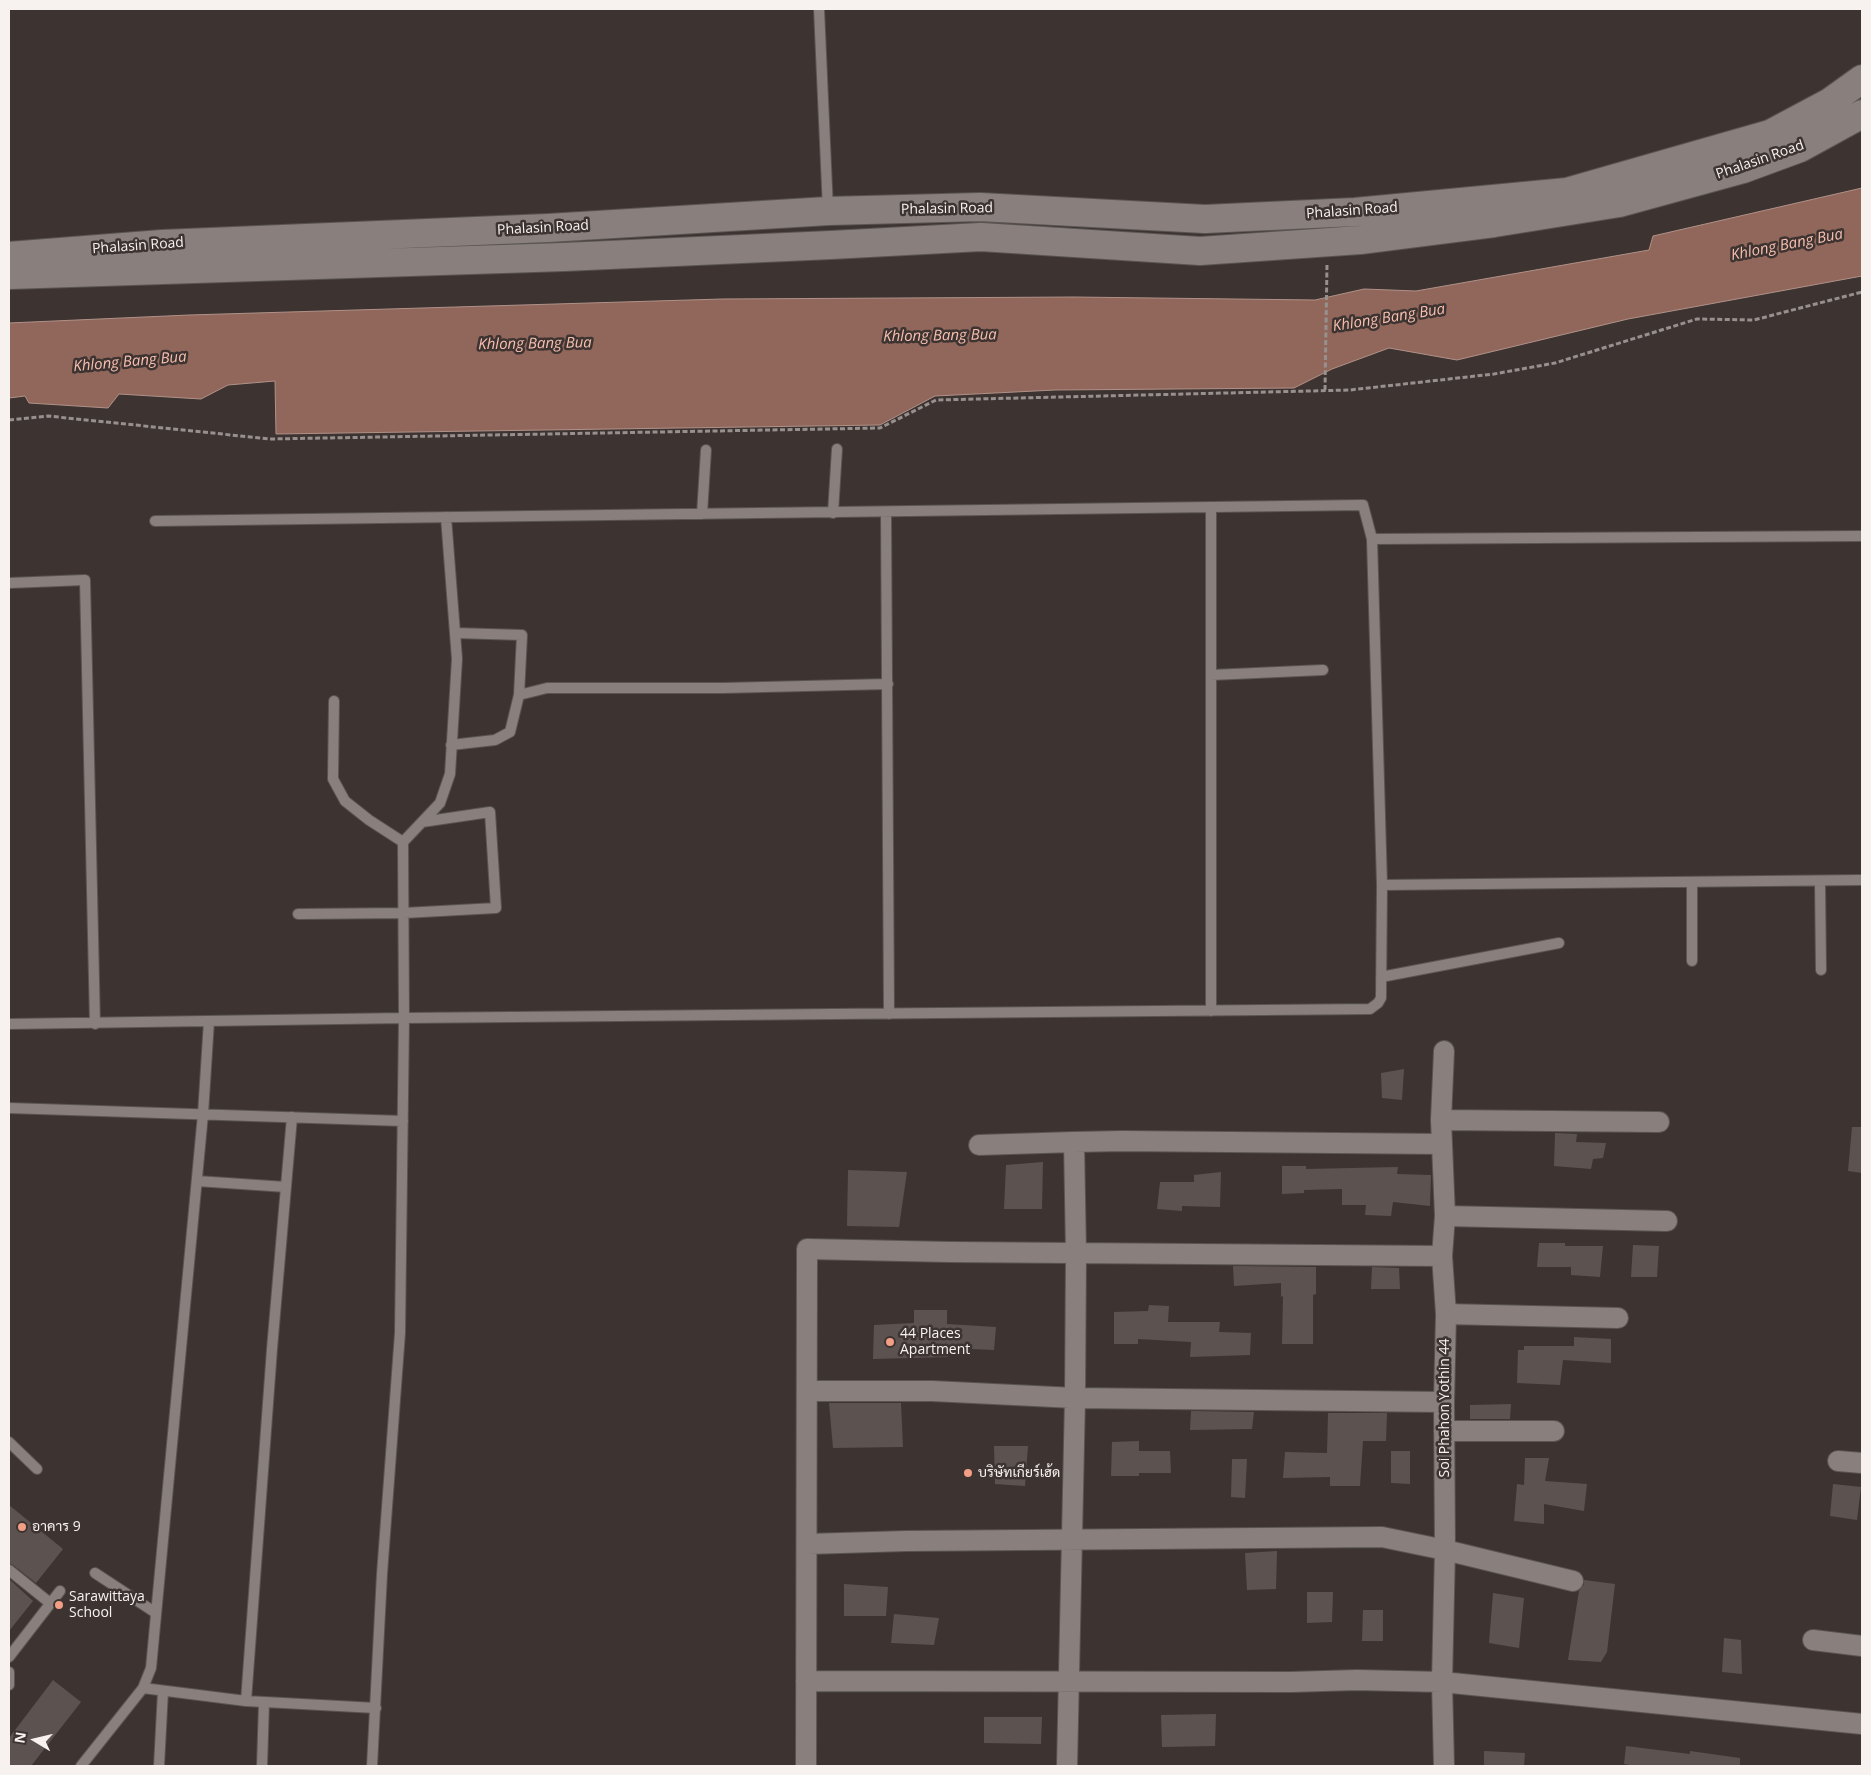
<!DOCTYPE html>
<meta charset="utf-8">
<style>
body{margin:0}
#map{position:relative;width:1871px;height:1775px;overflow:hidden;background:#3d3432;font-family:"Open Sans",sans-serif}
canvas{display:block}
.frame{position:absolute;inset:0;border:10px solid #f7f2f0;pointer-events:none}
.north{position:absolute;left:10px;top:1715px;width:50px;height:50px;-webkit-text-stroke:4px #3d3432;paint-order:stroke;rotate:279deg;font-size:14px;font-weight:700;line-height:20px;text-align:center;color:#f7f2f0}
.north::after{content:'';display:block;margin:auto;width:18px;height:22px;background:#f7f2f0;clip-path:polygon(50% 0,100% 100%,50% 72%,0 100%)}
</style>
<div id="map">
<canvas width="1871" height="1775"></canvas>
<div class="frame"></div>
<div class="north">N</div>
</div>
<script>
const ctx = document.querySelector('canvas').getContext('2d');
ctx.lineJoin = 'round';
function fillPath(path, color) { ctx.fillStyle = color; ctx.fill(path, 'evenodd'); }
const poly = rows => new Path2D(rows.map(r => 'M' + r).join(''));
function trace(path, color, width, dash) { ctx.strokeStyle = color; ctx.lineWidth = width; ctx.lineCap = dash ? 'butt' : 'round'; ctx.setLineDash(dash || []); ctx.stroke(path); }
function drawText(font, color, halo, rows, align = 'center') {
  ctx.font = font + ' "Open Sans",Sarabun,sans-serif'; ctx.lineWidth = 5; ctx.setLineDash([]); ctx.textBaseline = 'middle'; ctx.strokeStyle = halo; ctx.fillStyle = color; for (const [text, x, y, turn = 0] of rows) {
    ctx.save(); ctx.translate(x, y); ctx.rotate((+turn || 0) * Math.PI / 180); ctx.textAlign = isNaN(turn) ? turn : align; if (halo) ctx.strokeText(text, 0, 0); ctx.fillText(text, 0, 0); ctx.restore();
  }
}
const water = poly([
 [1862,188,1862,276,1628,319,1457,360,1389,348,1332,369,1294,388,1055,390,935,396,880,425,276,434,275,381,228,385,201,399,119,394,108,408,29,403,25,396,9,398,9,323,189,315,722,299,1074,297,1315,300,1364,289,1416,291,1649,250,1653,236,1862,188]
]);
const building = poly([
 [1404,1069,1402,1100,1382,1098,1381,1073],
 [1852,1127,1862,1127,1862,1173,1848,1171],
 [1555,1133,1577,1134,1576,1142,1606,1143,1603,1158,1593,1159,1591,1169,1554,1166],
 [1043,1162,1042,1209,1004,1209,1006,1165],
 [1282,1166,1306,1166,1306,1169,1398,1167,1397,1174,1431,1175,1430,1206,1393,1202,1391,1216,1365,1215,1366,1205,1342,1205,1342,1189,1304,1190,1304,1193,1282,1194],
 [848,1170,907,1172,899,1227,847,1226],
 [1221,1172,1220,1207,1182,1206,1182,1211,1157,1209,1160,1182,1194,1182,1194,1175],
 [1539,1243,1565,1243,1565,1246,1603,1246,1600,1277,1571,1275,1571,1267,1537,1267],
 [1633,1245,1659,1246,1657,1277,1631,1277],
 [1233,1266,1316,1267,1316,1294,1313,1295,1313,1344,1282,1344,1283,1296,1281,1297,1281,1283,1234,1286],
 [1372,1267,1399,1268,1400,1289,1371,1289],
 [1149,1305,1169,1306,1168,1322,1220,1322,1219,1332,1251,1333,1250,1355,1190,1357,1191,1342,1138,1339,1138,1344,1114,1344,1114,1312,1148,1311],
 [914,1310,947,1310,947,1324,996,1327,994,1350,948,1348,948,1357,873,1359,874,1325,914,1323],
 [1574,1337,1611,1339,1611,1363,1563,1360,1560,1385,1517,1383,1518,1350,1524,1350,1524,1346,1574,1346],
 [829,1403,901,1403,903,1447,833,1448],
 [1511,1404,1510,1419,1470,1419,1470,1405],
 [1191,1411,1254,1412,1252,1429,1190,1430],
 [1328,1413,1387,1413,1386,1441,1363,1441,1360,1486,1330,1486,1330,1477,1283,1478,1285,1452,1327,1453],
 [1139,1441,1139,1451,1170,1451,1171,1473,1139,1473,1139,1476,1111,1476,1112,1442],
 [994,1446,1028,1446,1025,1486,995,1484],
 [1391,1451,1410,1451,1410,1484,1391,1483],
 [1525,1458,1549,1458,1545,1481,1587,1484,1584,1511,1544,1504,1544,1524,1514,1521,1517,1484,1524,1485],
 [1232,1459,1247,1459,1245,1498,1231,1497],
 [1833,1484,1861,1487,1857,1520,1830,1516],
 [9,1505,63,1549,36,1583,13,1565,9,1563],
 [1277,1551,1276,1589,1247,1590,1245,1553],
 [9,1579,33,1601,9,1631],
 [1584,1580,1615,1584,1607,1652,1601,1662,1568,1660,1579,1591,1584,1584],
 [844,1584,888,1587,886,1616,844,1616],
 [1307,1592,1333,1592,1332,1622,1307,1623],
 [1493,1593,1524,1598,1519,1648,1489,1643],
 [1363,1610,1383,1610,1383,1641,1362,1641],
 [894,1614,939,1618,934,1645,891,1643],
 [1724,1638,1741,1640,1742,1674,1722,1672],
 [53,1680,81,1702,31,1766,9,1766,9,1738],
 [1216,1714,1215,1746,1162,1747,1161,1715],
 [984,1717,1042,1717,1041,1744,984,1743],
 [1626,1746,1690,1754,1690,1751,1740,1758,1740,1766,1635,1766,1624,1764],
 [1484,1751,1525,1753,1524,1766,1484,1766]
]);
const path = poly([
 [1325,390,1327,264],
 [9,420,48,416,270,439,880,428,936,400,1350,390,1494,374,1555,363,1697,319,1754,320,1862,292]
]);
const lane = poly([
 [819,9,828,210],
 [1211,507,1211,1011],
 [886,512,889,1014],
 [833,513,837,449],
 [702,514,706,450],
 [1372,539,1862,536],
 [9,583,85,580,95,1024],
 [1211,675,1323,670],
 [519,695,547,688,723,688,888,684],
 [334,701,333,779,345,801,369,820,403,842,404,1018,400,1333,382,1574,372,1766],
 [451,745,495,740,510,732,519,695,522,635,455,633],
 [403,842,440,803,450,774,457,659,446,517],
 [1820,881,1821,970],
 [1692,882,1692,961],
 [1382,885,1862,880],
 [298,914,404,913,496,908,490,812,422,822],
 [1381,977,1559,943],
 [9,1024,404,1018,1370,1009,1378,1003,1381,998,1382,885,1372,539,1363,505,155,521],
 [9,1108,403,1121],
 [197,1181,286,1187],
 [9,1442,37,1469],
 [9,1570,50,1603],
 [95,1573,156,1613],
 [9,1657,60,1591],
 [9,1672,9,1685],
 [143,1688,246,1701,376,1708],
 [246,1701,272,1349,292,1117],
 [81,1766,143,1688,151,1668,203,1114,209,1021],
 [159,1766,163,1691],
 [262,1766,264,1703]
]);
const street = poly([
 [1441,1120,1659,1122],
 [979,1145,1074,1142],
 [1445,1216,1667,1221],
 [1446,1314,1618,1318],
 [807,1391,932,1391,1075,1398,1444,1402],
 [1444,1431,1554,1431],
 [1838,1461,1862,1463],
 [808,1544,906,1541,1382,1537,1445,1550,1573,1581],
 [1813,1640,1862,1646],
 [806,1681,1291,1682,1357,1680,1442,1682,1862,1724],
 [806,1766,807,1249,950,1252,1442,1256],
 [1067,1766,1075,1398,1076,1253,1074,1142,1122,1141,1442,1144],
 [1444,1766,1442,1682,1445,1550,1444,1402,1446,1314,1442,1256,1445,1216,1441,1120,1444,1051]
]);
const secondary = poly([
 [9,256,162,244,548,228,828,211,980,207,1205,219,1355,212,1567,192,1770,134,1830,102,1862,79],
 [9,275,564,257,831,245,981,237,1200,251,1360,240,1494,223,1619,203,1743,169,1800,148,1862,114]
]);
const markers = [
 [890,1342,5,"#f39f86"],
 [968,1473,5,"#f39f86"],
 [22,1527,5,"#f39f86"],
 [59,1605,5,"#f39f86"]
];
const streetNames = [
 ["Phalasin Road",1760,160,-19],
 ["Phalasin Road",947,209,-1],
 ["Phalasin Road",1352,211,-4],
 ["Phalasin Road",543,228,-3],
 ["Phalasin Road",138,246,-4],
 ["Soi Phahon Yothin 44",1445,1408,-90]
];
const poiNames = [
 ["44 Places",900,1334],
 ["Apartment",900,1350],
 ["บริษัทเกียร์เฮ้ด",978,1473],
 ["อาคาร 9",32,1527],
 ["Sarawittaya",69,1597],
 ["School",69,1613]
];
const waterNames = [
 ["Khlong Bang Bua",1787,245,-11],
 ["Khlong Bang Bua",1389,318,-9],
 ["Khlong Bang Bua",940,336,-1],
 ["Khlong Bang Bua",535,344,-1],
 ["Khlong Bang Bua",130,362,-5]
];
fillPath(water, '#91675b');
trace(water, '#b09188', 1);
fillPath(building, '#5c5351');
trace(lane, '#5a5452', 12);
trace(street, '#5a5452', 22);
trace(secondary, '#5a5452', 30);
trace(path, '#97908e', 3, [5, 2.5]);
trace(lane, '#89807d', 10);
trace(street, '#89807d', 20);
trace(secondary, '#89807d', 28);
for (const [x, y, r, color] of markers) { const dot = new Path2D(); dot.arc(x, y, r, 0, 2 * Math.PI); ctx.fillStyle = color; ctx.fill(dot); trace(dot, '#3d3432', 2); }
drawText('14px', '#f7f2f0', '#3d3432', streetNames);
drawText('14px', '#f7f2f0', '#3d3432', poiNames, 'left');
drawText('italic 15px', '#f8bfaf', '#3d3432', waterNames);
</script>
